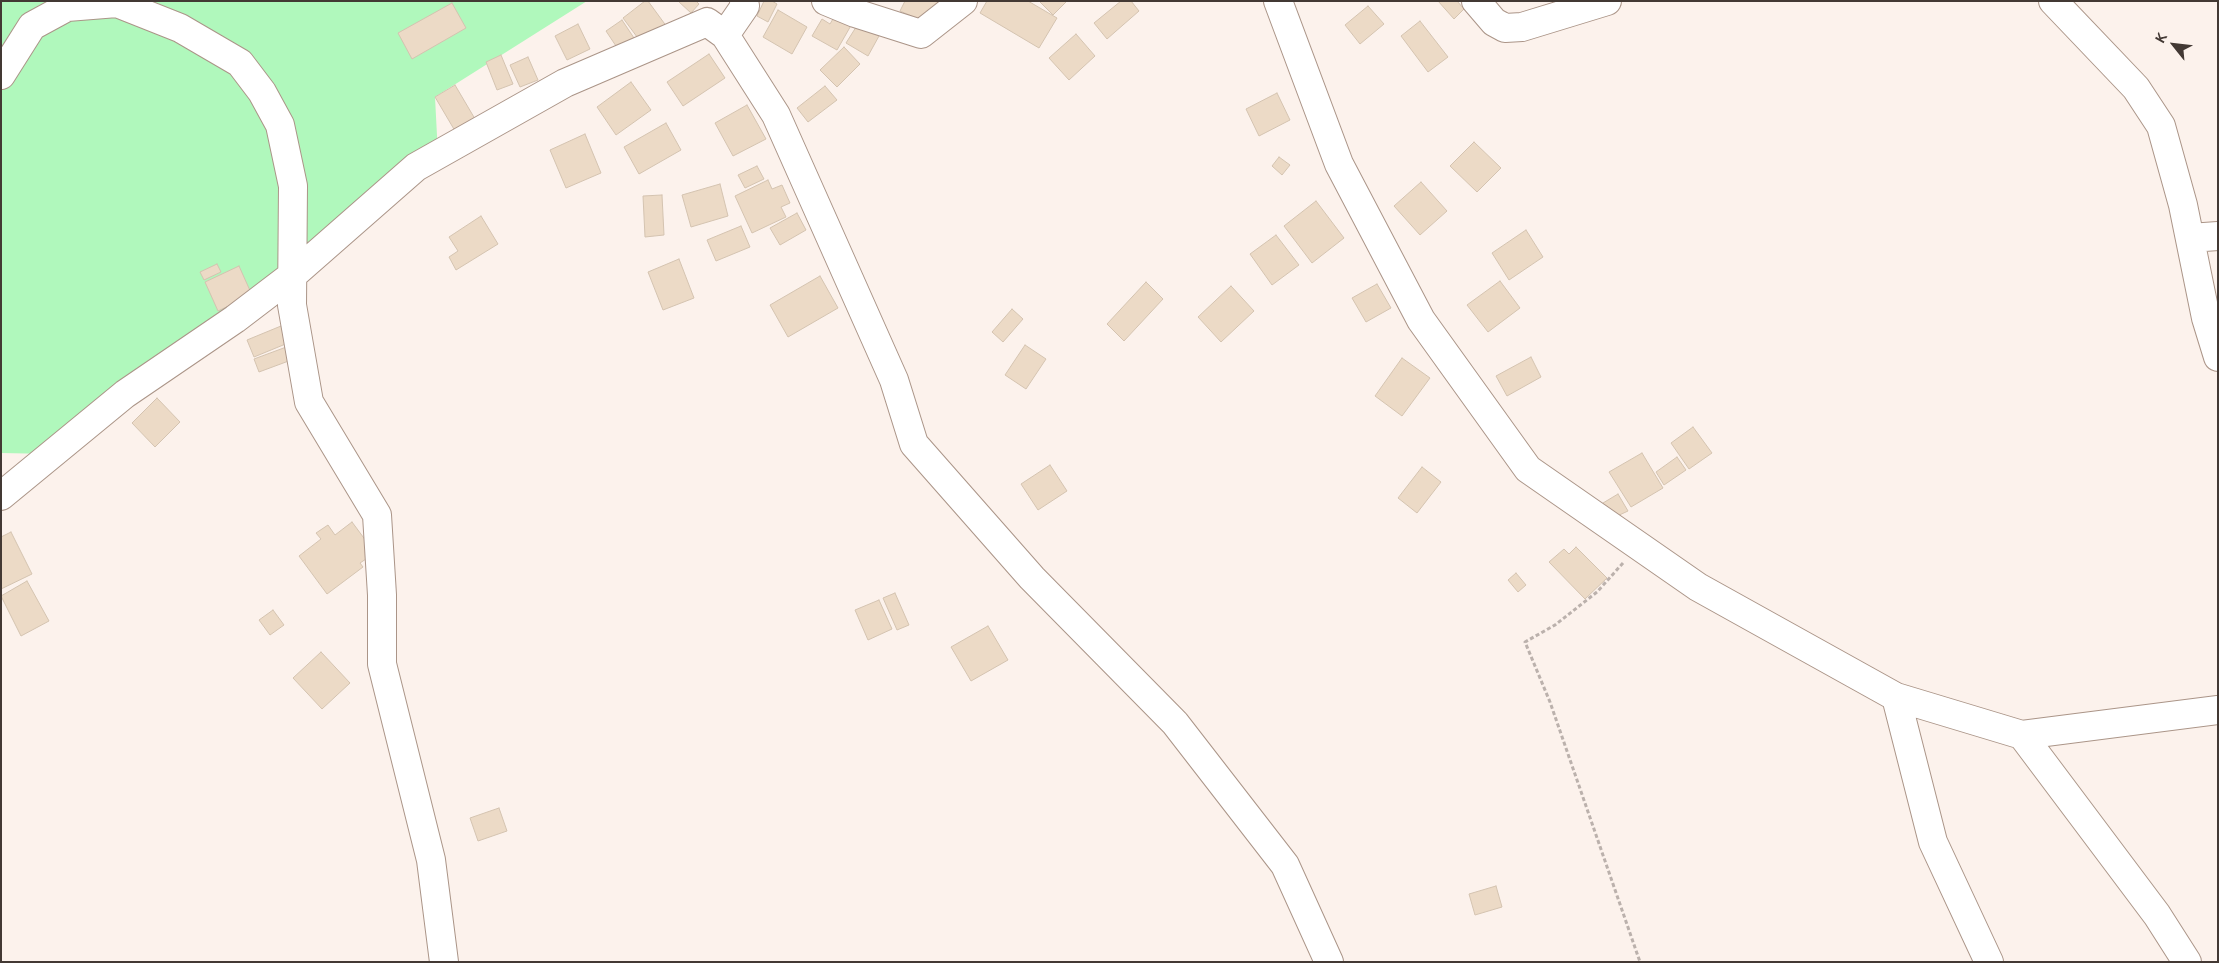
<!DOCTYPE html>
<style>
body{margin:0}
#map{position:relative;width:2219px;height:963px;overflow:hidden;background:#fcf2ec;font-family:Ubuntu,sans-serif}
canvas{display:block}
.frame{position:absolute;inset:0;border:2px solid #433934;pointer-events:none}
.north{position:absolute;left:2149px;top:20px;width:50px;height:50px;-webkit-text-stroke:4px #fcf2ec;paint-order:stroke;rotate:299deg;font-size:14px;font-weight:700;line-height:20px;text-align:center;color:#433934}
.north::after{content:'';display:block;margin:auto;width:18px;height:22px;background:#433934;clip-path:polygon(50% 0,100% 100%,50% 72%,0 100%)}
</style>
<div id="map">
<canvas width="2219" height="963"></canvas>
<div class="frame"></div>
<div class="north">K</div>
</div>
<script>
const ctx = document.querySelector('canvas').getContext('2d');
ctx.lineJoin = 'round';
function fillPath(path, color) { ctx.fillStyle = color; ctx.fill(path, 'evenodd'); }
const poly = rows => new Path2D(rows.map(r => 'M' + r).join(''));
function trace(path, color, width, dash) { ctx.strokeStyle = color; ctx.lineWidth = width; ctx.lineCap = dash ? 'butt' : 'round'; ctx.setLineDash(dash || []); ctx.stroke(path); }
const green = poly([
 [1,1,587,1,435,97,438,155,52,454,1,453]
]);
const building = poly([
 [645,1,648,1,667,27,643,45,623,18,645,1],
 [678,1,696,1,699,4,691,13,678,1],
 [764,1,772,1,777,4,768,22,757,16,764,1],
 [905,1,940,1,930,24,900,11,905,1],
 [987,1,1028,1,1057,18,1039,48,980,13,987,1],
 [1039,1,1067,1,1053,15,1039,1],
 [1121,1,1131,1,1139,11,1107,39,1094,23,1121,1],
 [1438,1,1457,1,1464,9,1454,19,1438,1],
 [452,3,466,28,412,59,398,33,452,3],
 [1368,6,1384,24,1360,44,1345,25,1368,6],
 [778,10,807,27,792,54,763,37,778,10],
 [837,12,853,22,837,50,812,36,822,19,830,24,837,12],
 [622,20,638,44,622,55,606,31,622,20],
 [1420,21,1448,57,1428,72,1401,36,1420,21],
 [578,24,590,49,567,60,555,36,578,24],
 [858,24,879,36,868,56,846,43,858,24],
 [1076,34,1095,56,1069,80,1049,58,1076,34],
 [844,47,860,64,837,87,820,70,844,47],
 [709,54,725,78,683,106,667,82,709,54],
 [501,55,513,84,497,90,486,62,501,55],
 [528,57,538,80,520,87,510,65,528,57],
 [631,82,651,110,616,135,597,107,631,82],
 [455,85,478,124,458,136,435,97,455,85],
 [825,86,837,100,808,122,797,108,825,86],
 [1277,93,1290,120,1259,136,1246,109,1277,93],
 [747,105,766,139,733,156,715,123,747,105],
 [666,123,681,150,639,174,624,147,666,123],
 [585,134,601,173,566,188,550,150,585,134],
 [1474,142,1501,168,1477,192,1450,166,1474,142],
 [1279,157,1290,165,1282,175,1272,166,1279,157],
 [757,166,764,179,745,188,738,175,757,166],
 [768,180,772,189,782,185,790,203,781,207,786,217,752,233,735,196,768,180],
 [1421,182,1447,211,1420,235,1394,206,1421,182],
 [720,184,728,216,691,227,682,195,720,184],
 [662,195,664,235,645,237,643,196,662,195],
 [1316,201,1344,238,1312,263,1284,226,1316,201],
 [797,213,806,230,780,245,770,228,797,213],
 [481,216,498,244,456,270,449,257,458,251,449,237,481,216],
 [741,226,750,247,716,261,707,240,741,226],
 [1526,230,1543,257,1509,280,1492,253,1526,230],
 [1276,235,1299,265,1272,285,1250,254,1276,235],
 [679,259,694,298,663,310,648,272,679,259],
 [217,264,221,272,204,280,200,272,217,264],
 [239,266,252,295,218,311,205,282,239,266],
 [820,276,838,308,788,337,770,305,820,276],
 [1500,281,1520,308,1488,332,1467,305,1500,281],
 [1146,282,1163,299,1124,341,1107,324,1146,282],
 [1377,284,1391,308,1366,322,1352,298,1377,284],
 [1231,286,1254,311,1221,342,1198,317,1231,286],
 [1012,309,1023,319,1003,342,992,332,1012,309],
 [281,326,288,343,254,357,247,340,281,326],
 [1025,345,1046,359,1026,389,1005,375,1025,345],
 [289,346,294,359,259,372,254,359,289,346],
 [1531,357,1541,377,1507,396,1496,376,1531,357],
 [1402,358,1430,378,1402,416,1375,396,1402,358],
 [157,398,180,422,155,447,132,423,157,398],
 [1693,427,1712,453,1689,469,1671,443,1693,427],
 [1642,453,1663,488,1631,507,1609,472,1642,453],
 [1677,457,1686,470,1664,485,1656,472,1677,457],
 [1050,465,1067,491,1038,510,1021,484,1050,465],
 [1422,467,1441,482,1417,513,1398,498,1422,467],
 [1618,494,1628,511,1615,517,1598,506,1618,494],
 [352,522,375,553,360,563,363,567,327,594,299,556,321,539,316,533,328,525,335,535,352,522],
 [11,532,32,574,1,589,1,537,11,532],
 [1576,547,1607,578,1585,599,1549,562,1564,549,1569,554,1576,547],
 [1516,573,1526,585,1518,592,1508,580,1516,573],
 [27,581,49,621,21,636,1,596,27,581],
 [895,593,909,625,897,630,883,598,895,593],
 [879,600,892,629,868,640,855,610,879,600],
 [273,610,284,625,270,635,259,620,273,610],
 [988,626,1008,660,971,681,951,647,988,626],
 [321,652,350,683,322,709,293,678,321,652],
 [499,808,507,831,478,841,470,818,499,808],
 [1496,886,1502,907,1475,915,1469,894,1496,886]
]);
const path = poly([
 [1623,563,1597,592,1555,625,1525,642,1550,702,1640,962]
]);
const minor = poly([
 [826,1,855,13,921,34,963,1],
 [1278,1,1339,164,1421,320,1528,469,1698,587,1896,697,2022,735,2218,710],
 [1476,1,1494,22,1505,28,1522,27,1607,1],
 [2053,1,2136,88,2161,126,2183,205,2206,318,2218,357],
 [725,35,745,6,744,1],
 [1,75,32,26,67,7,117,3,180,28,240,63,262,92,280,125,293,186,292,305,309,402,377,515,382,595,382,664,431,860,444,962],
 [2190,238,2218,236],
 [1,496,125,394,235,319,294,274,416,167,565,83,707,22,725,35,776,115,894,380,914,444,1032,578,1175,723,1285,865,1329,962],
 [1896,697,1933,842,1989,962],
 [2022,735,2157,915,2187,962]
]);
fillPath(green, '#b0f8bc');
fillPath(building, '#ecdac6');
trace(building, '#d4c3b0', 1);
trace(minor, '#ab9588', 30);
trace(path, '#bbb1ac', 3, [4, 2.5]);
trace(minor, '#fff', 28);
</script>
